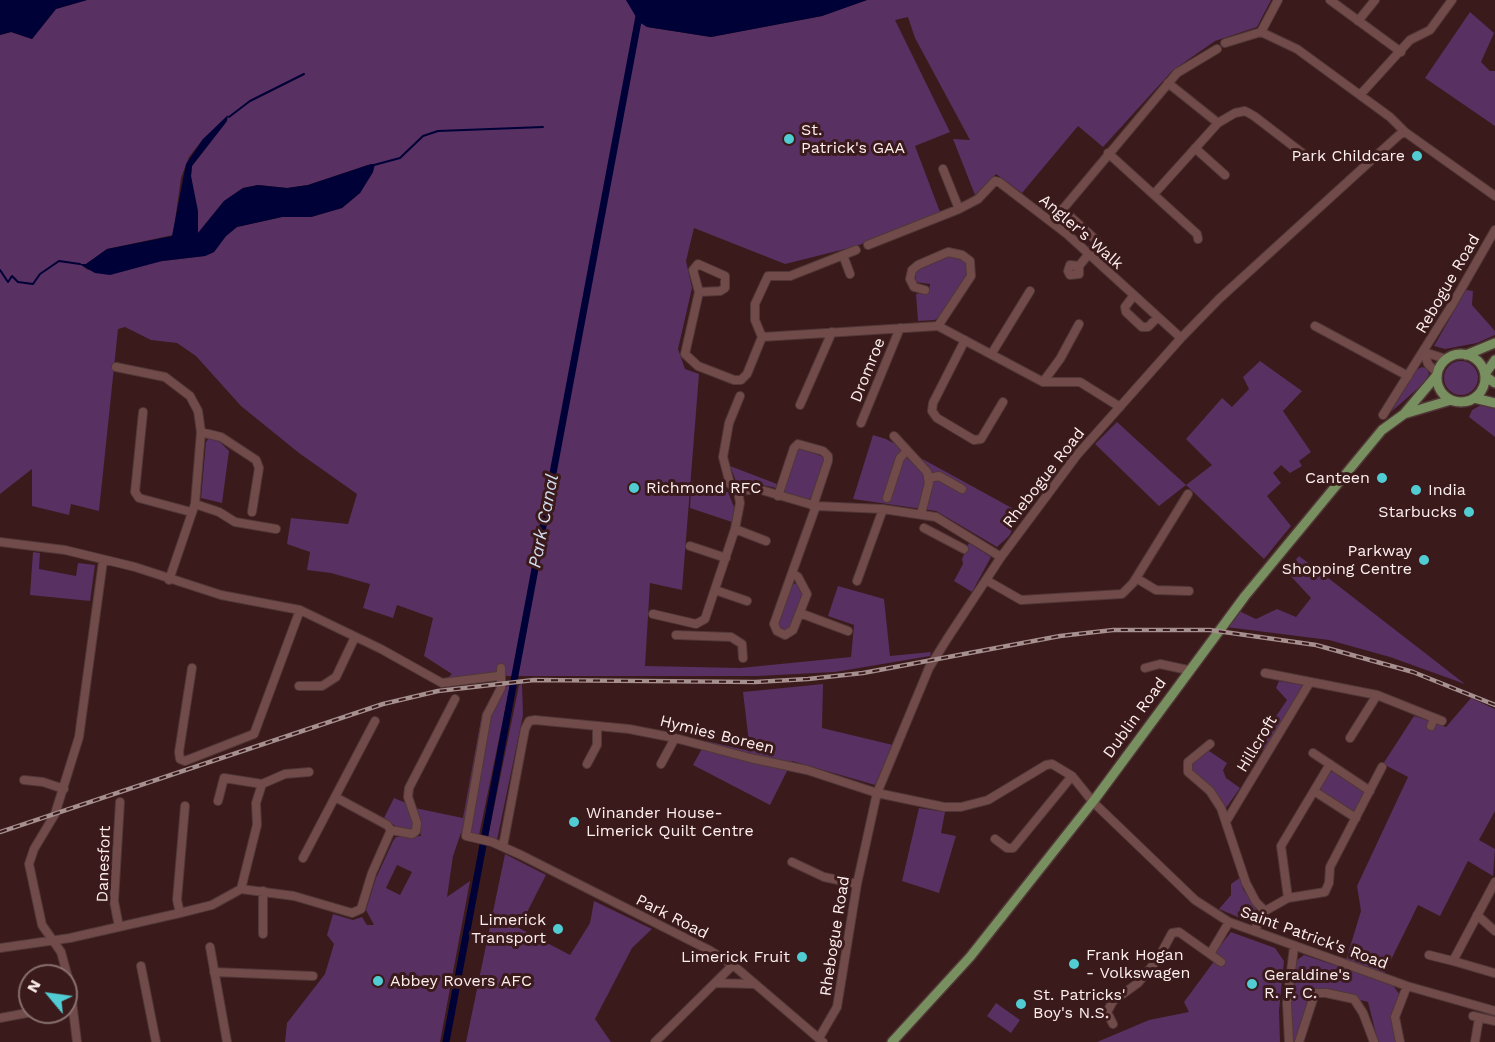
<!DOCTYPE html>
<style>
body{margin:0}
#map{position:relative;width:1495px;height:1042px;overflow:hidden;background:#3a1a1a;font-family:"Work Sans",sans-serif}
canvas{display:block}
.north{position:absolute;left:18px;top:964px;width:60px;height:60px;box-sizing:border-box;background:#3a1a1a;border:2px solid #886f6f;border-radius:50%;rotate:299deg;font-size:16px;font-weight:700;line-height:24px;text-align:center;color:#feefef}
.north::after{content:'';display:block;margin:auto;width:21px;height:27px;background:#51ccd2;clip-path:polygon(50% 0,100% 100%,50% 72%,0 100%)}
</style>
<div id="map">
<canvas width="1495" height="1042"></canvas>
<div class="north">N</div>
</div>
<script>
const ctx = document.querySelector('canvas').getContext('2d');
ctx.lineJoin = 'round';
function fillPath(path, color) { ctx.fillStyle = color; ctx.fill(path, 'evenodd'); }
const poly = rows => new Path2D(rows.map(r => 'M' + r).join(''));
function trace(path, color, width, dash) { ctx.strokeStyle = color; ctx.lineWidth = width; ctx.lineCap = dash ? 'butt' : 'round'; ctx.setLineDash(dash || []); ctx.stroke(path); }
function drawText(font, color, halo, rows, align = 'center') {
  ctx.font = font + ' "Work Sans",sans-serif'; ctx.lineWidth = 6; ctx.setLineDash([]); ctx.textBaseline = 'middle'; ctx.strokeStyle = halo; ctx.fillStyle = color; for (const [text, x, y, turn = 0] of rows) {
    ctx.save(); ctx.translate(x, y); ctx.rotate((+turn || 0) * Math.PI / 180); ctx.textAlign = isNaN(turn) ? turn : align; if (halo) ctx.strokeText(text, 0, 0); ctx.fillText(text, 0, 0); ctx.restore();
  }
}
const green = poly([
 [87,0,626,0,647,27,711,37,822,16,867,0,1271,0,1257,27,1215,41,1172,71,1103,147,1078,126,1022,193,996,174,975,195,953,139,970,140,915,38,908,17,895,20,950,132,915,146,940,212,857,246,785,264,694,228,686,261,692,288,678,349,685,369,699,374,682,590,650,583,645,666,740,668,851,657,854,625,828,616,838,586,884,599,890,656,931,652,930,656,835,672,758,676,507,676,502,673,446,679,452,674,424,656,433,618,397,605,393,618,363,608,370,584,331,573,307,570,310,552,287,544,291,518,348,524,357,494,299,453,241,406,196,356,177,343,151,340,125,327,118,329,99,511,71,504,69,515,32,506,32,469,0,494,0,35,11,32,32,39,56,9],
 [227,121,192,166,191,176,198,233,224,201,243,188,258,185,287,188,308,185,368,165,373,172,360,193,342,208,311,217,282,217,237,227,226,236,214,252,205,256,88,270,80,264,86,264,107,249,173,235,181,178,189,157,203,139],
 [1470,12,1494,33,1481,62,1490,71,1495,71,1495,126,1425,78],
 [952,255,962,258,967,264,968,273,941,315,935,320,918,321,916,294,929,291,930,284,915,282,916,271],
 [1466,290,1473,291,1472,305,1495,331,1495,335,1477,343,1445,349,1434,346],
 '1444 378a17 17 0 1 1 34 0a17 17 0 1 1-34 0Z',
 [1260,361,1302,391,1283,411,1311,452,1299,461,1302,466,1290,473,1281,465,1273,473,1281,483,1267,496,1291,526,1264,559,1186,485,1159,506,1095,444,1117,422,1186,485,1212,465,1186,439,1222,398,1232,407,1249,389,1243,377],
 [1422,367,1428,369,1429,374,1424,383,1391,412,1416,370],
 [1481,405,1495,405,1495,437,1469,417,1472,410],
 [873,435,886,439,1021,513,1009,536,997,547,936,511,853,499],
 [209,438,220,442,229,451,222,503,201,498,206,442],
 [800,448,826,458,812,497,808,500,785,493,783,490,796,452],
 [730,466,777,484,776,488,758,484,737,484],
 [691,490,728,492,734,507,732,522,690,508],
 [969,543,991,557,972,592,954,581,963,564,962,559],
 [33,552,40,553,39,569,76,576,78,563,95,565,90,601,30,595],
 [1299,556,1336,584,1465,684,1390,657,1329,640,1226,627,1237,610,1256,619,1277,609,1296,617,1311,598,1286,571],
 [797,583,804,593,790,629,785,632,778,627,792,584],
 [1279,681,1303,685,1304,687,1264,751,1256,746,1287,700,1276,688],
 [522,684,523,715,497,840,488,837,519,685],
 [823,684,822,728,893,745,875,785,792,761,770,805,693,765,706,741,750,751,743,692],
 [510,686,479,835,461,833,453,856,447,897,470,881,440,1042,285,1042,287,1023,325,974,334,944,327,935,333,914,353,920,362,917,367,925,374,925,366,910,376,878,393,841,396,837,421,836,415,808,463,818,482,714,496,688],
 [397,865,412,872,400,895,386,888],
 [1471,698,1495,709,1495,811,1479,840,1495,849,1493,876,1468,861,1440,916,1418,905,1384,974,1346,960,1361,911,1357,886,1408,777,1383,764,1414,716,1430,721,1428,727,1434,729,1437,724,1446,727],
 [1206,749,1227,763,1223,770,1226,778,1240,788,1226,808,1216,794,1192,771,1191,765],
 [1335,771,1364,790,1365,795,1356,811,1351,812,1322,792,1320,788,1330,772],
 [394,798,406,803,414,828,412,831,401,830,384,818],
 [919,808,945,812,941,833,956,836,939,893,902,881],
 [505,854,546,875,519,928,570,955,590,923,594,901,652,929,632,948,595,1019,611,1042,466,1042],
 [1241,877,1243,889,1257,910,1250,922,1219,909,1231,895,1231,884],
 [1231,932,1275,948,1284,961,1279,1011,1280,1042,1097,1042,1149,1020,1189,1012,1184,1002,1215,960,1216,951],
 [1304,955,1392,984,1400,995,1391,1022,1397,1042,1378,1042,1368,1002,1315,988,1296,1042,1293,1042,1291,1007,1293,981,1297,960],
 [996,1003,1020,1020,1011,1033,987,1016]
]);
const water = poly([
 [0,0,87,0,56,9,32,39,11,32,0,35],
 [626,0,867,0,822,16,711,37,647,27,639,22],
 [228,115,227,121,192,166,191,176,198,211,198,233,224,201,243,188,258,185,287,188,308,185,371,164,375,164,373,172,360,193,342,208,311,217,282,217,237,227,226,236,214,252,205,256,162,261,110,275,95,273,79,264,86,264,107,249,172,236,186,164,203,139]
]);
const stream = poly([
 [229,117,250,101,304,74],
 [374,165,400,158,423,136,438,131,543,127],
 [0,270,8,282,12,276,18,282,33,284,40,274,59,261,80,264]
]);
const canal = poly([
 [446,1042,642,0]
]);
const minor = poly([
 [1278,0,1261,32,1297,49,1390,117,1405,132],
 [1330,0,1401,52],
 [1358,21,1375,0],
 [1225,43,1261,32],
 [1168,83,1218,123],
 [1360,95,1410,40,1430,30,1452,0],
 [1405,132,1495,196],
 [1195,148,1225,175],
 [1108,153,1197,234,1198,239],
 [943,169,959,209],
 [1154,194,1218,123,1235,113,1245,111,1254,116,1310,159],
 [1062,209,1096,240,1097,244,1079,266,1079,274,1070,275,1068,271,1070,265,1079,266],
 [1052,222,1177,73,1217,49],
 [868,245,959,209,978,199,995,181,999,182,1067,234,1181,338],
 [843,255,850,274],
 [925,290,914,287,910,279,912,270,918,265,948,252,962,255,970,261,971,276,938,326],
 [699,292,720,291,725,288,725,276,698,264,693,270,699,292,685,354,698,366,734,380,741,380,747,374,762,337,755,320,755,304,768,276,790,276,856,250],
 [1134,295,1125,307,1126,312,1142,327,1148,327,1158,317],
 [1315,326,1408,376],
 [762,337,938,326,1043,382,1080,382,1120,407],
 [965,340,933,403,932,411,937,418,974,440,981,439,1003,402],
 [1424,352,1428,364,1437,373],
 [1424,352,1446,359],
 [992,353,1030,291],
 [116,367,165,377,190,396,198,411,201,432,195,504,169,580],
 [1043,382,1060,359,1079,324],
 [740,396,729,423,723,457,730,484,738,491,758,489,816,506,883,509,936,517,1001,557],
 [800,405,832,332],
 [143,412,135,492,139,498,191,512],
 [1383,415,1452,305,1495,230],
 [861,423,900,328],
 [201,432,221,437,256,460,259,468,252,512],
 [894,436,927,472,929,483,921,514],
 [929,478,939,476,962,489],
 [778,496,794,448,798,444,823,451,828,456,828,461,813,506],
 [887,498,900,458,907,451],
 [195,504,219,512,235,522,276,529],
 [924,528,964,549],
 [735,529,766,541],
 [0,542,65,550,135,567,221,595,300,610,381,649,442,683,498,676,500,677],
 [690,546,726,558],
 [792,573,798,577,807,594,793,630,785,635,777,631,774,624,792,573,816,506],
 [1136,578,1156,590,1189,591],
 [986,580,1021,600,1122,594,1133,583,1188,494],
 [857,581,883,509],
 [715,590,747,601],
 [800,613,848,631],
 [653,614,696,624,705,619,735,529,740,503,738,491],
 [676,635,731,637,742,644,743,658],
 [192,668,179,752,180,759,185,761,254,734,300,610],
 [501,668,501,688,487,715,466,836,492,842,521,855,709,950,733,965,823,1042],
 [1145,668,1160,664,1188,670],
 [1265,673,1377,695,1442,721],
 [299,686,322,686,336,677,355,637],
 [1431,726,1434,718],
 [1350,738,1377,695],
 [1210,744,1188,762,1188,772,1210,791,1221,808,1246,883,1256,902,1265,911],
 [1313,753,1370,791],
 [587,764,597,745,597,727],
 [661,764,675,738],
 [24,780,43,782,64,789],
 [1314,791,1356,818],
 [335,797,375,721],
 [218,801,224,778,262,784],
 [1227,820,1310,682],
 [391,830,412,834,416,831,417,823,408,797,409,788,455,699],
 [995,839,1007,848,1013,848,1072,776],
 [503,846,525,729,529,721,535,720,629,729,675,738,750,758,807,770,877,793,944,807,961,807,988,800,1046,765,1052,764,1072,776,1093,802,1195,900,1229,922,1407,986,1495,1011],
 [792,862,824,877,857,884],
 [241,889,294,896,352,913,361,909,372,873,391,830,387,825,335,797,303,858],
 [241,889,257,825,256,803,262,784,285,774,309,772],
 [1288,898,1281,846,1330,764],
 [180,913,177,900,185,806],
 [1477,915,1495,931],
 [119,927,114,901,120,802],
 [1254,931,1265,911,1288,898,1325,892,1329,883,1330,867,1382,767],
 [263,934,263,891],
 [210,947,227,1042],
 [0,948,70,938,180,913,212,905,241,889],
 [1210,954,1221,962],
 [1429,955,1453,961],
 [141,966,156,1042],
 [214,972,313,976],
 [1494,973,1453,961,1495,882],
 [716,983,754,984],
 [1473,1016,1495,1021],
 [0,1018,32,1012],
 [1113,1024,1107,1012,1113,1001,1138,983,1158,959,1172,933,1179,932,1210,954,1229,922],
 [819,1038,837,1007,857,884,877,793,929,668,947,639,1001,557,1077,455,1181,338,1219,299,1399,135,1405,132],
 [77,1042,70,985,61,952,42,925,29,864,34,849,55,814,79,737,103,561],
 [655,1042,733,965],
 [1289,1042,1287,1003,1294,947],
 [1299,1042,1315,993,1326,993,1354,999,1363,1013,1374,1042],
 [1400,1042,1395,1017,1407,986],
 [1475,1042,1479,1018]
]);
const major = poly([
 '1437 378a24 24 0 1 1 48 0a24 24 0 1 1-48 0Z',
 [1466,355,1495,343],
 [1485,374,1495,360],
 [1485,376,1495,383],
 [1474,398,1495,403],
 [1404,414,1437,375],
 [892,1042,970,957,1012,904,1095,799,1245,596,1382,430,1404,414,1451,400]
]);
const rail = poly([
 [0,832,383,704,438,691,534,680,755,682,808,679,863,673,1060,636,1113,630,1210,630,1316,645,1413,672,1495,705]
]);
const markers = [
 [789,139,6,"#51ccd2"],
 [1417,156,6,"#51ccd2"],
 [1382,478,6,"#51ccd2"],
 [634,488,6,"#51ccd2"],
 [1416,490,6,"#51ccd2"],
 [1469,512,6,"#51ccd2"],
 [1424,560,6,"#51ccd2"],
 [574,822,6,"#51ccd2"],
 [558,929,6,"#51ccd2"],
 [802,957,6,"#51ccd2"],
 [1074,964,6,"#51ccd2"],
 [378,981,6,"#51ccd2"],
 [1252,984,6,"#51ccd2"],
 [1021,1004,6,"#51ccd2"]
];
const poiNames = [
 ["St.",801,130],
 ["Patrick's GAA",801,148],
 ["Park Childcare",1405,156,"right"],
 ["Canteen",1370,478,"right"],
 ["Richmond RFC",646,488],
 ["India",1428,490],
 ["Starbucks",1457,512,"right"],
 ["Parkway",1412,551,"right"],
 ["Shopping Centre",1412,569,"right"],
 ["Winander House-",586,813],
 ["Limerick Quilt Centre",586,831],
 ["Limerick",546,920,"right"],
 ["Transport",546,938,"right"],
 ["Frank Hogan",1086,955],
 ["- Volkswagen",1086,973],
 ["Limerick Fruit",790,957,"right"],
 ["Geraldine's",1264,975],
 ["R. F. C.",1264,993],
 ["Abbey Rovers AFC",390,981],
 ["St. Patricks'",1033,995],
 ["Boy's N.S.",1033,1013]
];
const streetNames = [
 ["Angler's Walk",1081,232,41],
 ["Rebogue Road",1448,284,-60],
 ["Dromroe",868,370,-68],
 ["Rhebogue Road",1044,478,-52],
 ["Dublin Road",1135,718,-54],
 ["Hymies Boreen",717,735,14],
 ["Hillcroft",1257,744,-59],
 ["Danesfort",104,864,-88],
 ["Park Road",672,917,27],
 ["Rhebogue Road",835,936,-81],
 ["Saint Patrick's Road",1314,938,20]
];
const waterNames = [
 ["Park Canal",544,521,-79]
];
fillPath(green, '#583062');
fillPath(water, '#000137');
trace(stream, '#000137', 2);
trace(canal, '#000137', 7);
trace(minor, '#513738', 10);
trace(major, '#513738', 12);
trace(minor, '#714b4a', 8);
trace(major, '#788f5f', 9);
trace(rail, '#a68f8f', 4.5);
trace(rail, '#3a1a1a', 2, [7]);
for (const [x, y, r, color] of markers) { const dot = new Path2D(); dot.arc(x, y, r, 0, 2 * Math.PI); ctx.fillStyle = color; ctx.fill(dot); trace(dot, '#3a1a1a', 2); }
drawText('16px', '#feefef', '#3a1a1a', poiNames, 'left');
drawText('16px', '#feefef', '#3a1a1a', streetNames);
drawText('italic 18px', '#d1dcee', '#3a1a1a', waterNames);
</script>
